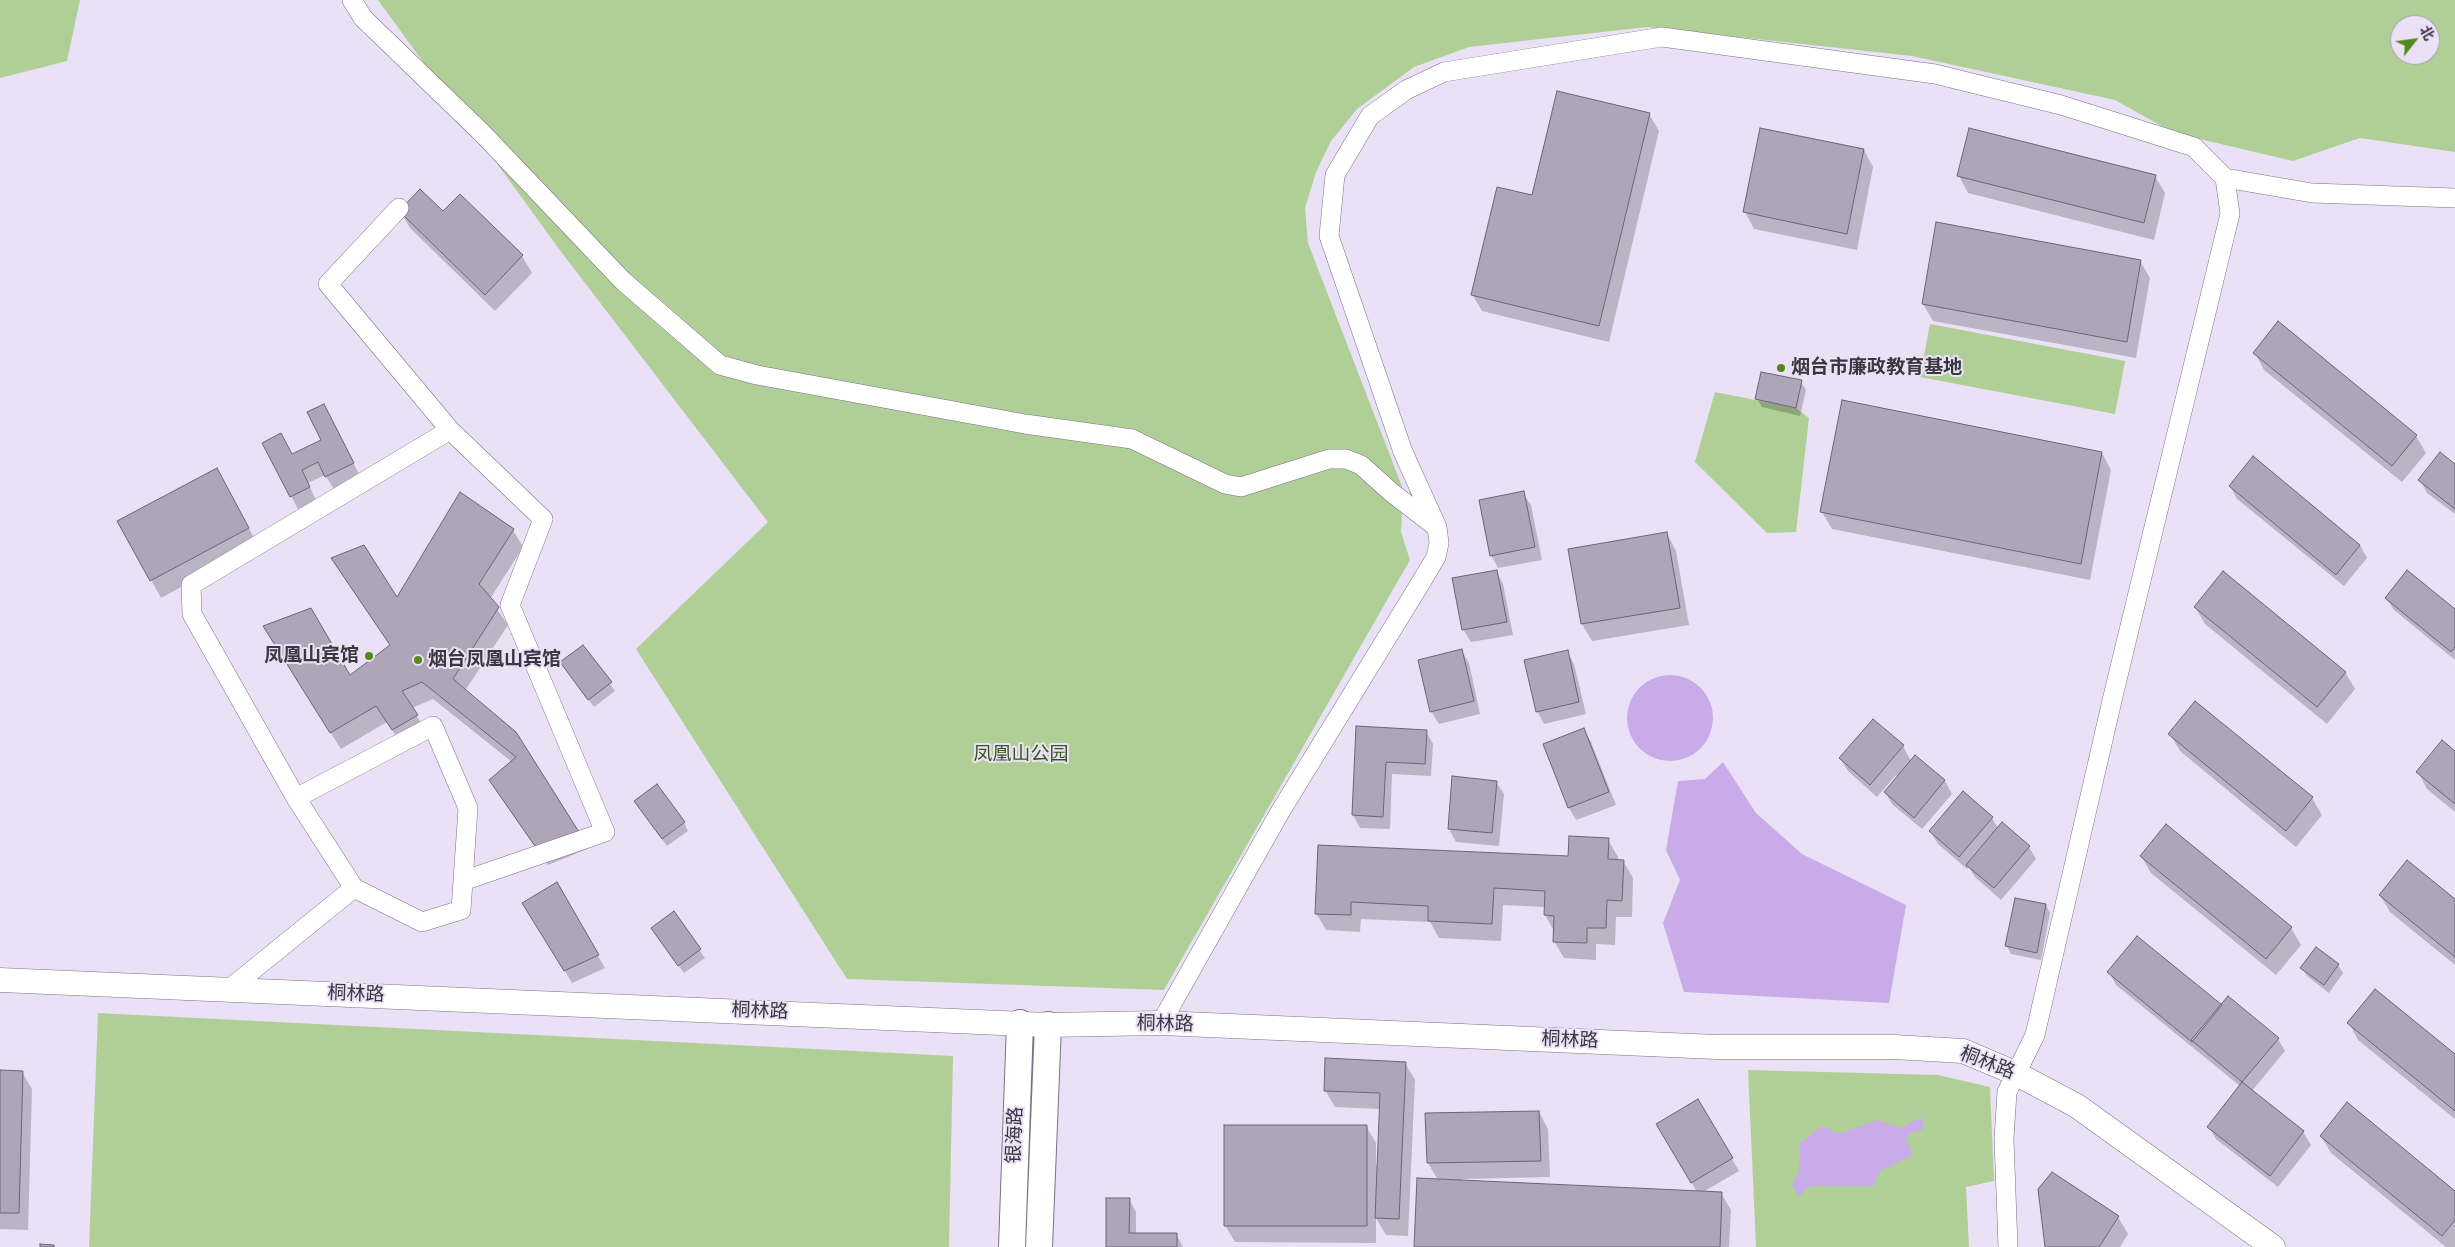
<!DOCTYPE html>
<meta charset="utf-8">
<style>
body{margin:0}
#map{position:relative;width:2455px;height:1247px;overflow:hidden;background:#eae1f6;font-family:Jost,"Noto Sans SC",sans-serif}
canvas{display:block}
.north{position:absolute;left:2390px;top:15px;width:50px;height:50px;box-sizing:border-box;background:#eae1f6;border:1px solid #a49dad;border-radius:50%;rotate:60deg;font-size:14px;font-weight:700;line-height:20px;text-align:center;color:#3a373f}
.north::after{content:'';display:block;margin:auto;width:18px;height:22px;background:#57881c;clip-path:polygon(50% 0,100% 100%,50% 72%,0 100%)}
</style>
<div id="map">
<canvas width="2455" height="1247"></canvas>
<div class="north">北</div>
</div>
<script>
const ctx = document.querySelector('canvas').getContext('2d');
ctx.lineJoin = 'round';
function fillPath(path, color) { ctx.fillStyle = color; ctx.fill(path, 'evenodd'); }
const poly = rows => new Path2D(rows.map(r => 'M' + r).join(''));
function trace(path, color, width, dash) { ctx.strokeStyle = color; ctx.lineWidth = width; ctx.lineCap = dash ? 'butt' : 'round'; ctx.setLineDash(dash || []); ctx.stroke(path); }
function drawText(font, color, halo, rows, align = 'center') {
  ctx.font = font + ' Jost,"Noto Sans SC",sans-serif'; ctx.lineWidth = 4; ctx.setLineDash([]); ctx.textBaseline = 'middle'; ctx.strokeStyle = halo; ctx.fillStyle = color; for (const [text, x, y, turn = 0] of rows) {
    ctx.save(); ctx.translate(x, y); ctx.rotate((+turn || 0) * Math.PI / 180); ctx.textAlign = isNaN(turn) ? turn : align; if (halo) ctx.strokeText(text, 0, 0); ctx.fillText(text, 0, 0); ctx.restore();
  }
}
const green = poly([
 [0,0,80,0,67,61,0,78],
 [378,0,2455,0,2455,152,2360,138,2293,161,2174,133,2115,100,1912,56,1647,27,1469,47,1414,67,1357,109,1331,141,1316,172,1305,208,1308,243,1403,489,1401,532,1410,560,1164,990,847,979,636,649,768,522,562,253],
 [2400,25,2430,25,2430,55,2400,55],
 [1930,324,2125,361,2115,414,1920,377],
 [1715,392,1796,408,1809,418,1796,532,1767,533,1695,462],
 [98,1013,953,1056,949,1247,89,1247],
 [1748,1070,1938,1075,1990,1087,1994,1181,1966,1187,1969,1247,1756,1247]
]);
const water = poly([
 '1627 718a43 43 0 1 1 86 0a43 43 0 1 1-86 0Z',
 [1723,762,1756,813,1802,854,1906,905,1889,1003,1684,992,1663,923,1680,880,1666,850,1678,781,1705,779],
 [1922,1117,1924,1130,1911,1132,1906,1139,1913,1155,1880,1171,1873,1186,1810,1186,1799,1197,1792,1184,1799,1171,1800,1143,1822,1126,1839,1134,1877,1120,1900,1128]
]);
const shadow = poly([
 [1649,114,1659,131,1609,342,1482,311,1472,294,1533,197],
 [1864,150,1873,167,1857,250,1754,229,1745,212],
 [1959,176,2155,176,2165,193,2154,240,1968,193],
 [460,196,522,256,532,273,495,311,410,228,400,211,443,213],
 [2140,261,2150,278,2136,358,1933,321,1923,304],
 [2255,353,2416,436,2426,453,2402,482,2264,370],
 [1801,382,1806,390,1800,416,1762,407,1757,399],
 [324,405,360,476,334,489,325,475,308,483,316,500,298,509,291,496,292,455,323,440],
 [2102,453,2111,470,2090,580,1832,529,1822,512],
 [2455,465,2455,514,2427,493,2420,480],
 [226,486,258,545,161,598,119,521],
 [2230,486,2360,545,2367,558,2344,586,2237,499],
 [1523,493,1531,505,1542,560,1498,568,1491,555],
 [513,530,523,547,490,599,508,625,465,691,578,832,587,849,548,865,501,797,512,762,433,699,412,708,427,733,403,747,387,722,341,749,274,643,349,677,391,646,332,559,397,599],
 [1667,534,1676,551,1689,625,1592,641,1582,624,1570,550],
 [1496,571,1503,584,1513,635,1471,642,1463,629],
 [2386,598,2455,611,2455,660,2394,610],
 [2195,607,2345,672,2355,689,2327,724,2205,624],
 [583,646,615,691,594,707,567,670],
 [1462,651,1469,663,1480,714,1439,724,1431,711],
 [1567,651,1574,664,1586,714,1544,724,1537,711],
 [2196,702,2312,798,2322,815,2296,847,2180,751,2170,734],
 [1358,727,1426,731,1433,744,1431,776,1392,774,1390,829,1360,828,1353,815],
 [1584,730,1591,742,1616,805,1576,820,1569,808,1544,745],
 [1903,746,1911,761,1915,756,1945,781,1952,794,1922,829,1892,804,1885,792,1898,777,1896,775,1877,797,1848,771,1840,758],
 [2455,752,2455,812,2427,789,2418,772],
 [1496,782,1504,794,1499,846,1456,842,1449,829],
 [635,801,684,822,688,831,667,846],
 [1992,818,1998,828,2029,847,2036,859,2001,900,1975,877,1969,867,1967,869,1938,844,1931,832],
 [2166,826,2291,928,2301,945,2276,975,2151,873,2141,856],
 [1608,840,1618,857,1618,861,1623,861,1633,878,1632,917,1616,917,1615,945,1596,944,1596,960,1564,958,1554,941,1554,931,1545,915,1545,907,1503,905,1501,941,1439,938,1430,922,1361,919,1360,932,1326,930,1316,913,1319,847,1569,858],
 [556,884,605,968,572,983,531,915],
 [2380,895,2455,901,2455,965,2390,912],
 [2046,905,2050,913,2041,960,2011,954,2007,946],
 [673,913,705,958,684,973,652,929],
 [2316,949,2338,965,2343,973,2329,993,2307,976,2302,968],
 [2109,972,2221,1006,2278,1039,2285,1051,2251,1092,2303,1132,2311,1145,2278,1187,2216,1139,2209,1127,2240,1086,2116,985],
 [2349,1023,2455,1055,2455,1119,2358,1040],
 [1405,1063,1415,1080,1408,1236,1386,1235,1376,1218,1376,1243,1235,1242,1225,1225,1366,1126,1376,1143,1376,1165,1378,1165,1381,1109,1335,1107,1325,1090],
 [0,1072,22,1072,32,1089,28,1230,0,1229],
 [1698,1101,1739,1171,1703,1192,1721,1193,1731,1210,1729,1247,1415,1247,1438,1180,1428,1163,1539,1112,1548,1129,1550,1177,1462,1179,1462,1181,1697,1192,1658,1124],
 [2321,1136,2455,1193,2455,1247,2446,1247,2331,1153],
 [1129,1199,1136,1212,1136,1234,1176,1234,1183,1247,1107,1247],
 [2118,1217,2128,1234,2120,1247,2046,1247]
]);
const building = poly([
 [1557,91,1650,113,1599,326,1471,295,1497,187,1532,195,1557,91],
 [1760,128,1864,149,1847,234,1743,212,1760,128],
 [1969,128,2156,175,2144,223,1957,176,1969,128],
 [420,189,443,211,460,194,523,255,485,295,399,211,420,189],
 [1936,222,2141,260,2127,342,1922,304,1936,222],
 [2278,321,2417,435,2392,466,2253,353,2278,321],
 [1761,372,1802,380,1796,408,1755,399,1761,372],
 [1842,400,2102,452,2081,564,1820,512,1842,400],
 [324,404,354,463,325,477,318,462,302,470,310,487,290,497,262,443,281,433,292,454,321,440,307,412,324,404],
 [2440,452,2455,464,2455,509,2418,480,2440,452],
 [2253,456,2360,545,2336,575,2229,486,2253,456],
 [217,468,249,528,150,581,117,521,217,468],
 [1524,491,1535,547,1490,556,1479,500,1524,491],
 [460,492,514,529,479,584,499,607,453,679,516,732,579,832,537,849,489,780,516,757,422,682,402,691,418,715,392,730,376,706,330,733,263,626,311,608,350,675,390,645,331,558,364,545,397,597,460,492],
 [1667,532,1680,608,1581,624,1568,549,1667,532],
 [1497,570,1507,622,1462,630,1452,578,1497,570],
 [2407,570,2455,609,2455,647,2451,652,2385,598,2407,570],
 [2223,571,2346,672,2317,707,2194,607,2223,571],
 [583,645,612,682,588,700,560,662,583,645],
 [1462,649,1474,701,1430,712,1418,660,1462,649],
 [1568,650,1579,702,1536,712,1524,660,1568,650],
 [2195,701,2313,797,2286,831,2168,734,2195,701],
 [1873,719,1904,745,1870,785,1839,758,1873,719],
 [1356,726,1427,730,1425,764,1386,762,1383,817,1352,815,1356,726],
 [1584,728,1609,792,1568,808,1543,744,1584,728],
 [2442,740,2455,751,2455,804,2416,772,2442,740],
 [1915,755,1945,780,1914,818,1884,792,1915,755],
 [1452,776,1497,781,1492,833,1448,829,1452,776],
 [657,784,685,822,662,839,634,801,657,784],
 [1963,791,1993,817,1959,857,1929,831,1963,791],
 [2002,822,2030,846,1994,888,1966,865,2002,822],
 [2166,824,2292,927,2266,959,2140,856,2166,824],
 [1569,836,1609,838,1608,859,1624,860,1622,901,1607,900,1606,928,1587,928,1587,943,1553,942,1554,916,1544,915,1545,891,1494,888,1492,924,1428,921,1428,906,1351,902,1351,915,1315,914,1318,845,1568,856,1569,836],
 [2407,860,2455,899,2455,957,2379,895,2407,860],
 [557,882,599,955,564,971,522,903,557,882],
 [2015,898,2046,904,2037,953,2005,946,2015,898],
 [674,911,701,949,678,966,651,928,674,911],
 [2137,936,2222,1005,2192,1042,2107,972,2137,936],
 [2316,947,2339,964,2324,985,2300,968,2316,947],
 [2375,989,2455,1054,2455,1111,2347,1023,2375,989],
 [2228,996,2279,1038,2242,1082,2191,1040,2228,996],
 [1325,1058,1406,1062,1399,1219,1375,1218,1380,1093,1324,1091,1325,1058],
 [0,1070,23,1071,19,1213,0,1213,0,1070],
 [2242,1082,2304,1131,2270,1176,2207,1127,2242,1082],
 [1698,1099,1733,1158,1691,1183,1656,1124,1698,1099],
 [2347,1102,2455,1191,2455,1220,2442,1236,2320,1136,2347,1102],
 [1539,1111,1541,1161,1427,1163,1425,1113,1539,1111],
 [1224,1125,1367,1125,1367,1226,1224,1226,1224,1125],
 [2052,1172,2119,1216,2099,1247,2045,1247,2038,1189,2052,1172],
 [1417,1178,1722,1192,1720,1247,1414,1247,1417,1178],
 [1106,1198,1130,1198,1129,1233,1177,1233,1177,1247,1106,1247,1106,1198],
 [40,1244,54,1245,54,1247,40,1247,40,1244]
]);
const minor = poly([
 [352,0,363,18,482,133,623,281,720,365,757,375,1025,424,1132,439,1225,484,1241,487,1329,459,1346,459,1361,465,1391,492,1435,526],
 [2225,178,2312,193,2455,198],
 [450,430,543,519,510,605,605,832,463,881],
 [296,798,354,888],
 [228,990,354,888,422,922,461,910,468,808,433,726,296,798,192,614,191,585,450,430,328,284,399,208],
 [1161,1023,1280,812,1423,579,1436,557,1439,543,1437,527,1403,452,1329,236,1335,175,1370,116,1406,90,1444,72,1662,37,1935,74,2061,105,2194,147,2225,178,2230,214,2114,692,2035,1035,2007,1092,2004,1139,2008,1247]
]);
const tertiary = poly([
 [0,980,1048,1025,1161,1023,1716,1047,1894,1047,1963,1051,2015,1073,2077,1106,2273,1247]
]);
const secondary = poly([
 [1012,1247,1020,1023],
 [1039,1247,1048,1025]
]);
const markers = [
 [1781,368,5,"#57881c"],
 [369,656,5,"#57881c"],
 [418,660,5,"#57881c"]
];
const poiNames = [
 ["烟台市廉政教育基地",1791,368],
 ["凤凰山宾馆",359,656,"right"],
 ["烟台凤凰山宾馆",428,660]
];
const parkNames = [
 ["凤凰山公园",1021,755]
];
const streetNames = [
 ["桐林路",356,995,2],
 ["桐林路",760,1012,2],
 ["桐林路",1165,1025,1],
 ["桐林路",1570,1041,2],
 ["桐林路",1987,1064,21],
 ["银海路",1016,1135,-88]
];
fillPath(green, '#b0cf97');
fillPath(water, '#c8abe8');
fillPath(shadow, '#0003');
fillPath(building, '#aea5b9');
trace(building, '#6c6476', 1);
trace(minor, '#7b7285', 20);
trace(tertiary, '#7b7285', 25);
trace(secondary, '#7b7285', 28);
trace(minor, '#fff', 19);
trace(tertiary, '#fff', 24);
trace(secondary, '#fff', 26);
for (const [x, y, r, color] of markers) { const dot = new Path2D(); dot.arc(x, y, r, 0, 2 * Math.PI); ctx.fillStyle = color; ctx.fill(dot); trace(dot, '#eae1f6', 2); }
drawText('bold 19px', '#3a373f', '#eae1f6', poiNames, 'left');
drawText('19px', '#385618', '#eae1f6', parkNames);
drawText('19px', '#3a373f', '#eae1f6', streetNames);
</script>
